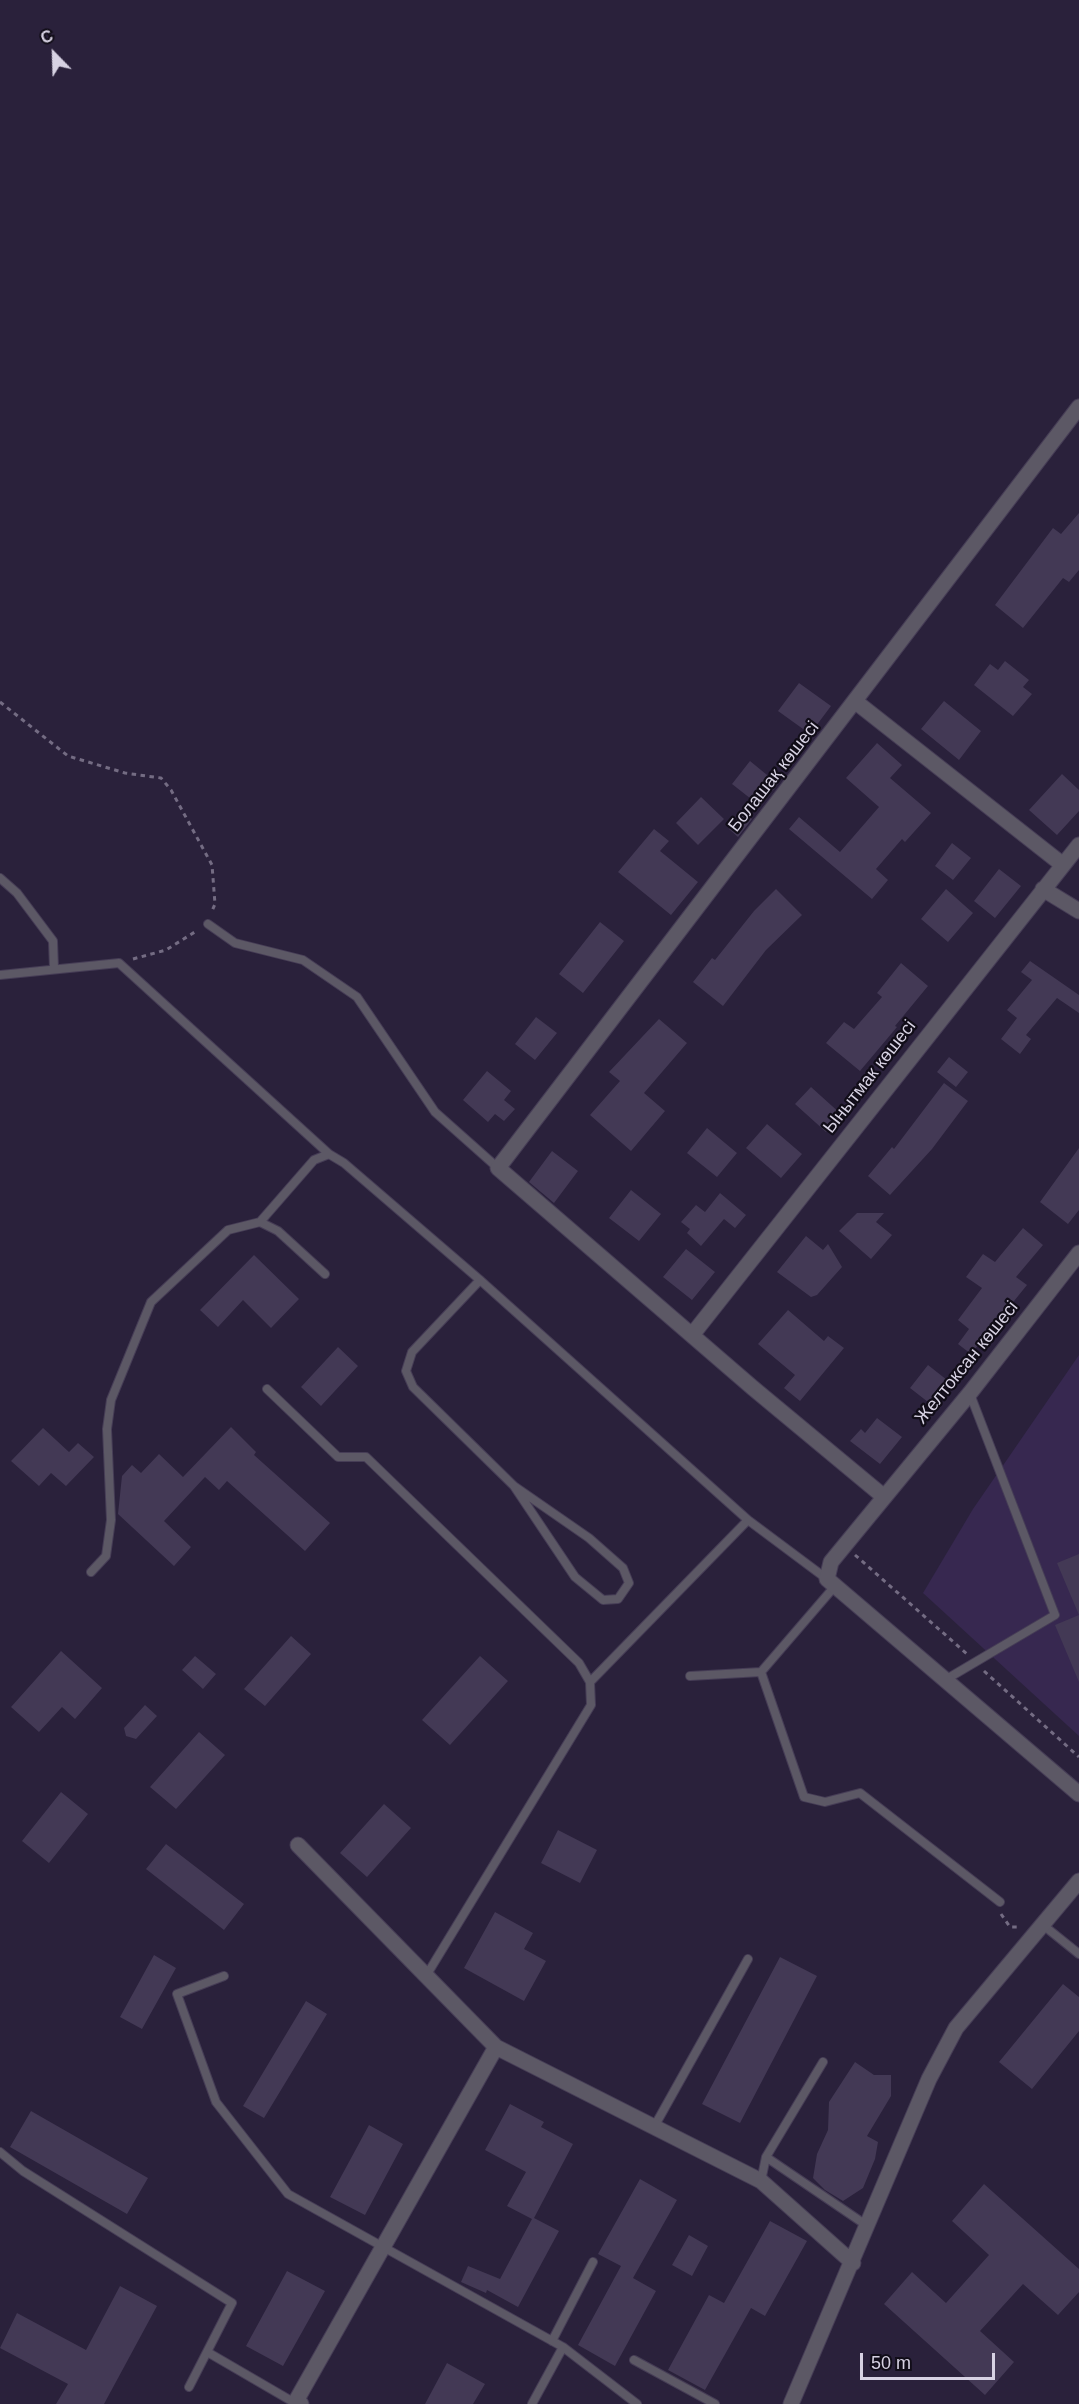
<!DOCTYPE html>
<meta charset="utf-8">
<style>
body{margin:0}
#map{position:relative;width:1079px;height:2404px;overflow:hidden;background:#2a213b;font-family:Arial,sans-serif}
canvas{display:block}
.north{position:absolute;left:24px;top:24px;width:60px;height:60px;-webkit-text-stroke:4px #110d18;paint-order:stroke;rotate:337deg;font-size:16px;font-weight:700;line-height:24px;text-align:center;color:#d7d2e3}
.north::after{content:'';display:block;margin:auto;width:21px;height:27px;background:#d7d2e3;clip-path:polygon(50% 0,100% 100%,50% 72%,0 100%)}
.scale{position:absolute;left:860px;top:2353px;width:135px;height:27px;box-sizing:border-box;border:3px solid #d7d2e3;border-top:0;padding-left:8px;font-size:18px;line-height:21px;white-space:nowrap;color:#d7d2e3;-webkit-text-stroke:4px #110d18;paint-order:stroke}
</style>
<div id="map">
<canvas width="1079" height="2404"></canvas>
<div class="north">С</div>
<div class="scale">50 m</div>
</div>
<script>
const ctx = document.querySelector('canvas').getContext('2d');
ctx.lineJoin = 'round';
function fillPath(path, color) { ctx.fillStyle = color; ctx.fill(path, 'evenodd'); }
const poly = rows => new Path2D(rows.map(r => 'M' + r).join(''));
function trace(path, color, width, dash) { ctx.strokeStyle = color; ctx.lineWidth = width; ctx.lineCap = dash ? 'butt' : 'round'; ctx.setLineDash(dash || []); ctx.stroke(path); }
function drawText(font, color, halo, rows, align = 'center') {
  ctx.font = font + ' Arial,sans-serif'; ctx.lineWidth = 4.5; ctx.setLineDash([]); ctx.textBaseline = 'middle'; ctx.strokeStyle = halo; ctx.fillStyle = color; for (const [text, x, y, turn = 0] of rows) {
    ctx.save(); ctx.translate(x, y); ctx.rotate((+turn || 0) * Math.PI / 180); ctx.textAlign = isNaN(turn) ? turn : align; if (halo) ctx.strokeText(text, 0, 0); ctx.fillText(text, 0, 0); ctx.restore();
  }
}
const green = poly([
 [1079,1355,1079,1736,923,1593,973,1509]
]);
const building = poly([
 [1079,513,1079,570,1069,582,1063,578,1023,628,995,605,1053,528,1061,534],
 [1005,661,1029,680,1023,687,1032,694,1013,716,974,685,990,664,998,670],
 [799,683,831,706,810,734,778,711],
 [944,701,981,731,959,760,921,729],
 [877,743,902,765,890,778,931,813,905,842,902,839,876,869,888,880,872,899,789,829,799,817,840,852,879,807,846,778],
 [750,761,778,784,760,806,732,784],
 [1062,774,1079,790,1079,811,1057,835,1029,810],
 [701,797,724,819,698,845,676,823],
 [744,812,752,819,738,837,729,829],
 [654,829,669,841,660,851,698,882,671,915,618,872],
 [952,843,971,858,953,880,935,866],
 [999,869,1021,886,995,918,974,901],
 [776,889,802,915,766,950,723,1006,693,982,712,958,715,960,754,911],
 [946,889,973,913,948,942,921,919],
 [600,922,624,941,583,993,559,974],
 [1030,961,1079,995,1079,1013,1057,998,1026,1035,1031,1039,1020,1054,1001,1039,1017,1018,1007,1010,1032,980,1021,972],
 [901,963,928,986,895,1026,897,1027,860,1071,826,1043,844,1022,854,1029,882,997,877,993],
 [536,1017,557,1033,535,1060,515,1044],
 [659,1019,687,1043,644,1093,665,1111,631,1151,590,1115,620,1081,609,1072],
 [949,1057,968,1072,956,1087,937,1072],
 [487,1071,511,1091,504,1100,515,1109,504,1121,495,1114,488,1122,463,1100],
 [944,1083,968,1101,932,1149,890,1195,868,1176,892,1147,894,1149],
 [811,1087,842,1115,826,1132,795,1104],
 [767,1124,802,1154,781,1178,746,1148],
 [707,1128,737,1153,717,1177,687,1153],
 [1079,1148,1079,1210,1068,1224,1040,1202],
 [552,1151,578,1171,554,1203,529,1182],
 [631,1190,661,1214,639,1241,609,1218],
 [720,1193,746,1215,735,1228,724,1219,701,1246,687,1233,690,1229,681,1222,696,1205,705,1212],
 [857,1213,884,1213,876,1222,892,1235,871,1259,839,1231],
 [1023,1228,1043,1245,1016,1277,1027,1285,971,1354,958,1344,969,1329,958,1320,982,1288,966,1277,983,1254,995,1262],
 [806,1236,823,1250,828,1244,842,1267,817,1295,811,1297,777,1272],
 [686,1249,715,1272,692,1300,663,1277],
 [254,1255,299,1299,271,1328,243,1300,218,1327,200,1310],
 [788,1310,824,1341,828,1336,844,1348,800,1401,784,1388,795,1375,758,1344],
 [338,1347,358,1366,321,1406,301,1387],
 [928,1365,947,1380,928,1402,910,1388],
 [877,1418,902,1437,880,1464,850,1441,861,1429,865,1433],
 [231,1427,256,1452,254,1455,330,1523,305,1551,227,1481,219,1490,205,1477,164,1521,191,1547,174,1566,118,1514,122,1476,132,1465,141,1473,159,1454,183,1477],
 [43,1428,69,1452,78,1443,94,1457,66,1486,51,1473,39,1486,11,1461],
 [1079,1554,1079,1615,1057,1563],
 [1079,1615,1079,1682,1055,1625],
 [291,1636,311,1654,265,1706,244,1689],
 [61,1651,102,1688,75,1719,62,1707,39,1732,11,1707],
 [195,1656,216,1674,203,1689,182,1670],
 [480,1656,508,1681,450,1745,422,1720],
 [145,1705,157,1716,136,1739,126,1736,124,1728],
 [199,1732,225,1755,176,1809,150,1787],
 [61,1792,88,1814,49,1863,22,1841],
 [384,1804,411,1828,367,1877,340,1853],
 [558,1830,597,1850,580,1883,541,1863],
 [166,1844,244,1904,224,1930,146,1869],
 [495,1912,533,1933,524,1949,546,1961,524,2001,464,1968],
 [154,1955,176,1968,142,2029,120,2017],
 [780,1957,817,1976,740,2123,702,2104],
 [1063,1984,1079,1997,1079,2031,1032,2089,999,2062],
 [306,2001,327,2014,264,2118,243,2106],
 [855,2062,874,2075,891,2075,891,2096,867,2136,878,2142,875,2159,863,2188,843,2201,825,2190,813,2178,817,2154,828,2130,829,2102],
 [510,2104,544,2122,541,2127,573,2144,534,2218,559,2231,518,2307,487,2290,486,2293,461,2282,468,2266,500,2279,532,2219,507,2206,526,2172,485,2150],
 [31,2111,148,2178,127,2214,10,2147],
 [369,2125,403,2144,365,2215,330,2197],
 [640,2179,677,2200,633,2278,656,2291,615,2366,578,2345,621,2266,598,2254],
 [984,2184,1079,2269,1079,2292,1058,2315,1023,2284,980,2331,1014,2362,985,2395,884,2304,912,2272,946,2303,989,2255,952,2221],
 [770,2221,807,2241,765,2316,751,2308,705,2390,668,2370,709,2295,724,2303],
 [689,2235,708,2246,692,2276,672,2265],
 [287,2271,325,2291,283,2366,246,2346],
 [120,2286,157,2306,104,2404,56,2404,68,2384,0,2348,17,2313,86,2350],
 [447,2363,485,2384,473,2404,425,2404]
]);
const path = poly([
 [0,702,68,756,125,773,161,778,171,790,212,865,215,904,212,911],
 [133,959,166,950,198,930],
 [855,1555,967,1654],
 [984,1671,1079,1757],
 [1001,1914,1010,1927,1020,1927]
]);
const lane = poly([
 [0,878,17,893,53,941,54,968],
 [208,924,235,943,303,960,357,997,435,1112,498,1168],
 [0,975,119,963,329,1154],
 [260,1222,314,1160,329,1154,344,1163,480,1280,748,1520,827,1579],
 [480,1280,412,1352,406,1371,413,1387,514,1486,589,1538,623,1568,629,1583,618,1599,603,1600,575,1577,514,1486],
 [267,1389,338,1457,366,1457,579,1663,590,1682,591,1705,426,1976],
 [91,1572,106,1556,111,1520,107,1429,111,1400,151,1302,228,1230,260,1222,278,1231,325,1274],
 [835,1586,761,1672,804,1797,825,1802,860,1793,1000,1902],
 [690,1676,761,1672],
 [945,1680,1055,1615,970,1394],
 [590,1682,748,1520],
 [1043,1925,1079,1954],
 [224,1976,177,1994,216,2102,288,2194,563,2347,637,2404],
 [654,2127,748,1959],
 [0,2152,23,2171,232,2303,189,2387],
 [766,2157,866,2225],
 [761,2181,766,2157,823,2062],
 [552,2341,593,2262],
 [209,2353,295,2403],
 [634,2360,715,2404],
 [532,2404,563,2347]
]);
const street = poly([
 [856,702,1063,865],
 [1043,889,1079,911],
 [1079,1253,970,1393,831,1562,827,1579,1079,1794],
 [692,1335,1079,845],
 [883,1496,753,1388,498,1168,1079,407],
 [298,1845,496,2047,761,2181,853,2263],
 [301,2404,296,2401,496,2047],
 [791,2404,929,2079,956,2028,1079,1881]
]);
const streetNames = [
 ["Болашақ көшесі",774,777,-52],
 ["Ынытмак көшесі",870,1077,-52],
 ["Желтоксан көшесі",967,1363,-51]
];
fillPath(green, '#372850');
fillPath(building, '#433955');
trace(lane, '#463d56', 10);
trace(street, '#463d56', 17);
trace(path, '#746c83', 3, [4.5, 4.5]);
trace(lane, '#5c5865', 8);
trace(street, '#5c5865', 15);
drawText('18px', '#d7d2e3', '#110d18', streetNames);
</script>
